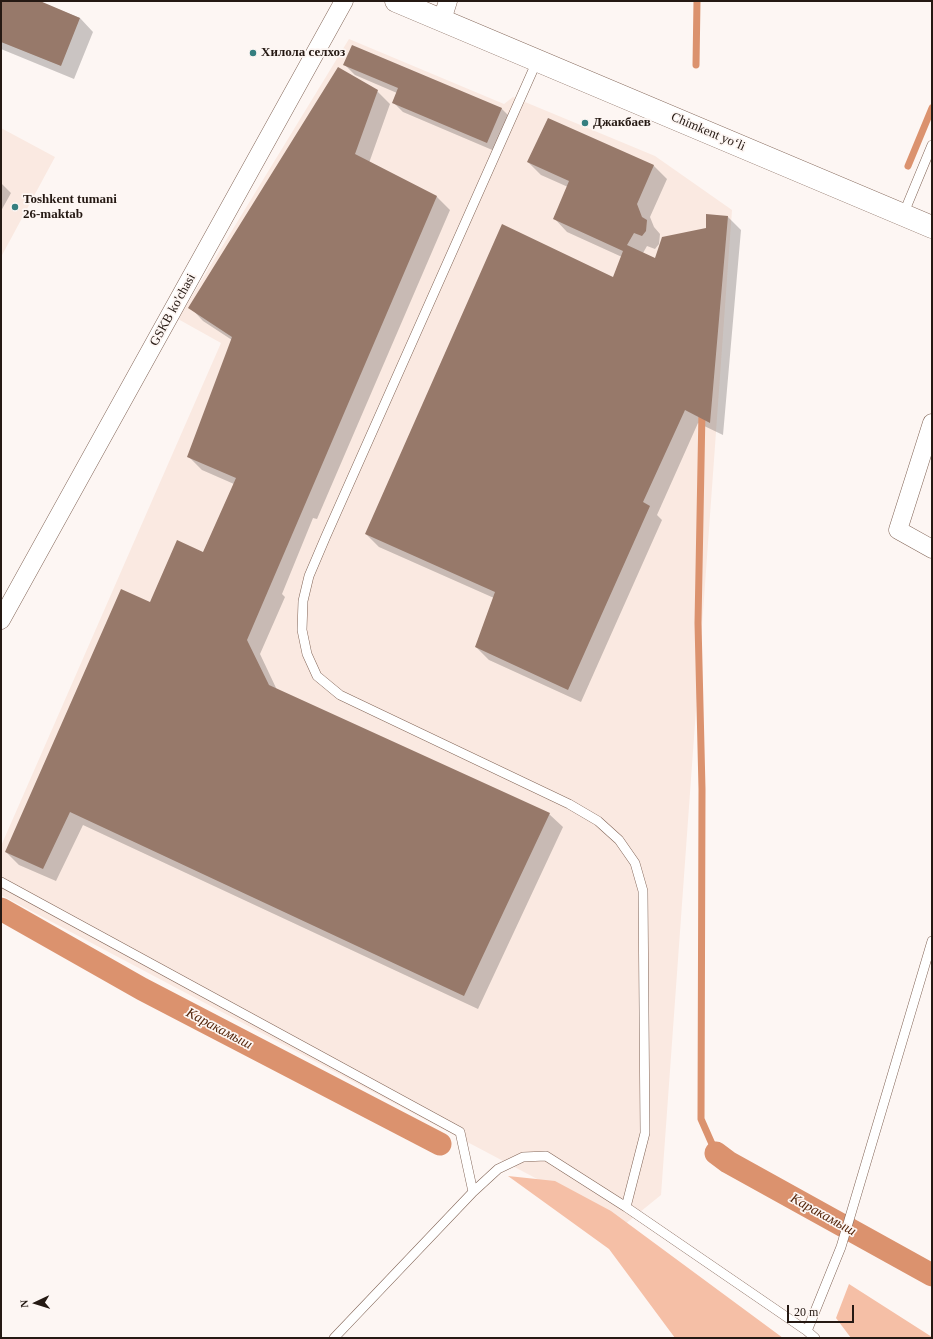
<!DOCTYPE html>
<meta charset="utf-8">
<style>
body{margin:0}
#map{position:relative;width:933px;height:1339px;overflow:hidden;background:#fdf6f3;font-family:"Times New Roman",serif}
canvas{display:block}
.frame{position:absolute;inset:0;border:2px solid #251913;pointer-events:none}
.north{position:absolute;left:16px;top:1283px;width:40px;height:40px;-webkit-text-stroke:3px #fdf6f3;paint-order:stroke;rotate:266deg;font-size:11px;font-weight:700;line-height:16px;text-align:center;color:#251913}
.north::after{content:'';display:block;margin:auto;width:14px;height:18px;background:#251913;clip-path:polygon(50% 0,100% 100%,50% 72%,0 100%)}
.scale{position:absolute;left:787px;top:1305px;width:67px;height:18px;box-sizing:border-box;border:2px solid #251913;border-top:0;padding-left:5px;font-size:12px;line-height:14px;white-space:nowrap;color:#251913;-webkit-text-stroke:3px #fdf6f3;paint-order:stroke}
</style>
<div id="map">
<canvas width="933" height="1339"></canvas>
<div class="frame"></div>
<div class="north">N</div>
<div class="scale">20 m</div>
</div>
<script>
const ctx = document.querySelector('canvas').getContext('2d');
ctx.lineJoin = 'round';
function fillPath(path, color) { ctx.fillStyle = color; ctx.fill(path, 'evenodd'); }
const poly = rows => new Path2D(rows.map(r => 'M' + r).join(''));
function trace(path, color, width, dash) { ctx.strokeStyle = color; ctx.lineWidth = width; ctx.lineCap = dash ? 'butt' : 'round'; ctx.setLineDash(dash || []); ctx.stroke(path); }
function drawText(font, color, halo, rows, align = 'center') {
  ctx.font = font + ' "Times New Roman",serif'; ctx.lineWidth = 3.5; ctx.setLineDash([]); ctx.textBaseline = 'middle'; ctx.strokeStyle = halo; ctx.fillStyle = color; for (const [text, x, y, turn = 0] of rows) {
    ctx.save(); ctx.translate(x, y); ctx.rotate((+turn || 0) * Math.PI / 180); ctx.textAlign = isNaN(turn) ? turn : align; if (halo) ctx.strokeText(text, 0, 0); ctx.fillText(text, 0, 0); ctx.restore();
  }
}
const built = poly([
 [349,39,504,104,513,97,655,156,732,210,661,1195,624,1225,1,895,1,846,221,343,178,319],
 [1,128,55,157,1,257]
]);
const green = poly([
 [508,1176,555,1181,611,1211,783,1338,675,1338,609,1249],
 [849,1284,932,1337,932,1338,851,1338,836,1318]
]);
const shadow = poly([
 [1,1,38,1,80,18,93,32,74,79,1,49],
 [345,65,501,108,511,118,497,152,403,112,393,102,397,93,355,75],
 [377,91,390,104,369,163,437,197,450,210,317,519,313,518,282,594,285,597,260,654,277,690,549,814,563,827,478,1009,83,825,56,881,19,865,6,852,150,604,207,555,234,484,202,470,188,456,232,340,203,321,190,307],
 [548,119,654,166,667,179,650,217,654,227,660,234,659,244,655,249,647,246,643,253,656,259,728,217,741,230,723,435,698,423,657,515,662,520,581,702,489,660,476,647,494,598,379,547,366,534,614,278,622,257,567,232,554,218,568,187,541,175,528,162],
 [1,183,11,193,1,211]
]);
const stream = poly([
 [696,65,697,1],
 [908,166,932,108],
 [702,411,698,623,702,789,701,1119,716,1153]
]);
const canal = poly([
 [1,909,142,989,440,1144],
 [716,1153,728,1162,932,1275]
]);
const building = poly([
 [1,1,40,1,80,18,61,66,1,42],
 [352,45,502,108,487,143,392,103,398,88,343,65],
 [338,67,378,90,355,154,437,196,247,640,269,685,550,813,464,996,70,812,43,869,5,852,121,589,150,602,177,540,203,552,236,478,187,457,232,337,188,308],
 [548,118,654,165,637,204,642,217,647,220,646,231,642,236,634,233,627,245,655,258,662,237,706,228,706,214,728,216,710,423,685,410,643,502,650,506,568,690,475,647,495,592,365,534,502,224,613,277,623,251,553,219,569,181,527,162]
]);
const lane = poly([
 [537,61,326,536,309,576,303,601,302,630,307,654,317,676,340,695,569,804,598,821,619,840,635,863,643,891,645,1133,626,1207,807,1331,815,1338],
 [903,215,932,145],
 [1,882,460,1132,473,1192],
 [807,1331,841,1247,932,941],
 [334,1338,473,1192,498,1169,523,1157,546,1156,626,1207]
]);
const street = poly([
 [442,20,448,1],
 [932,423,898,530,932,549],
 [1,620,344,1]
]);
const highway = poly([
 [396,1,932,227]
]);
const markers = [
 [253,53,4,"#357e7f"],
 [585,123,4,"#357e7f"],
 [15,207,4,"#357e7f"]
];
const poiNames = [
 ["Хилола селхоз",261,53],
 ["Джакбаев",593,123],
 ["Toshkent tumani",23,200],
 ["26-maktab",23,215]
];
const streetNames = [
 ["Chimkent yo‘li",708,132,23],
 ["GSKB ko'chasi",173,310,-61]
];
const waterNames = [
 ["Каракамыш",219,1029,28],
 ["Каракамыш",823,1215,29]
];
fillPath(built, '#fae9e1');
fillPath(green, '#f5bfa6');
fillPath(shadow, '#0003');
trace(stream, '#db926e', 7);
trace(canal, '#db926e', 23);
fillPath(building, '#97796a');
trace(lane, '#826557', 10);
trace(street, '#826557', 19);
trace(highway, '#826557', 23);
trace(lane, '#fff', 9);
trace(street, '#fff', 18);
trace(highway, '#fff', 22);
for (const [x, y, r, color] of markers) { const dot = new Path2D(); dot.arc(x, y, r, 0, 2 * Math.PI); ctx.fillStyle = color; ctx.fill(dot); trace(dot, '#fdf6f3', 1.5); }
drawText('bold 13px', '#251913', '#fdf6f3', poiNames, 'left');
drawText('13px', '#251913', '#fdf6f3', streetNames);
drawText('italic 14px', '#55260b', '#fdf6f3', waterNames);
</script>
